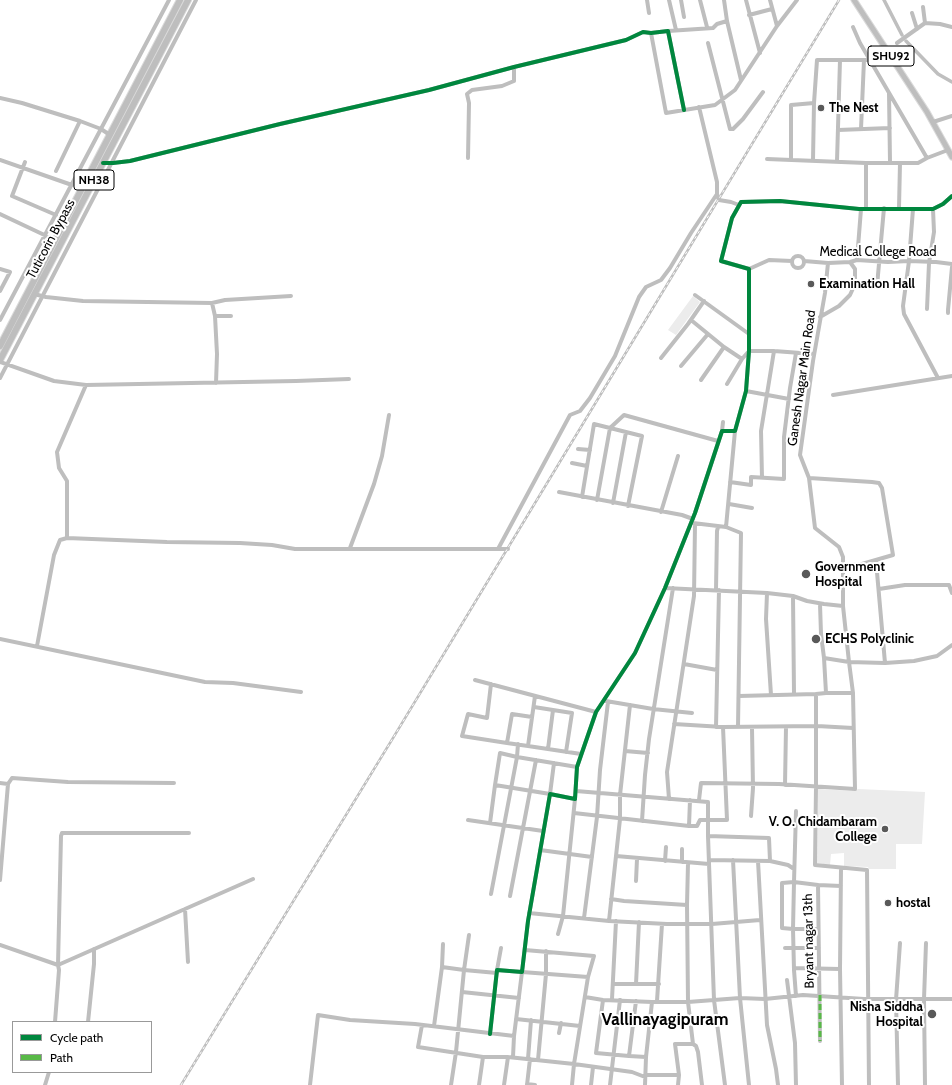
<!DOCTYPE html>
<style>
body{margin:0}
#map{position:relative;width:952px;height:1085px;overflow:hidden;background:#fff;font-family:Cabin,sans-serif}
canvas{display:block}
.legend{position:absolute;left:12px;top:1021px;width:140px;height:52px;box-sizing:border-box;background:#fff;border:1px solid #999;margin:0;padding:5px 7px;list-style:none;font-size:12px;color:#000}
.legend li{display:flex;align-items:center;gap:8px;height:20px}
.legend b{width:20px;border:1px solid #999}
</style>
<div id="map">
<canvas width="952" height="1085"></canvas>
<ul class="legend">
<li><b style="height:5px;background:#00873e"></b>Cycle path</li>
<li><b style="height:5px;background:#58b947"></b>Path</li>
</ul>
</div>
<script>
const ctx = document.querySelector('canvas').getContext('2d');
ctx.lineJoin = 'round';
function fillPath(path, color) { ctx.fillStyle = color; ctx.fill(path, 'evenodd'); }
const poly = rows => new Path2D(rows.map(r => 'M' + r).join(''));
function trace(path, color, width, dash) { ctx.strokeStyle = color; ctx.lineWidth = width; ctx.lineCap = dash ? 'butt' : 'round'; ctx.setLineDash(dash || []); ctx.stroke(path); }
function drawText(font, color, halo, rows, align = 'center') {
  ctx.font = font + ' Cabin,sans-serif'; ctx.lineWidth = 4; ctx.setLineDash([]); ctx.textBaseline = 'middle'; ctx.strokeStyle = halo; ctx.fillStyle = color; for (const [text, x, y, turn = 0] of rows) {
    ctx.save(); ctx.translate(x, y); ctx.rotate((+turn || 0) * Math.PI / 180); ctx.textAlign = isNaN(turn) ? turn : align; if (halo) ctx.strokeText(text, 0, 0); ctx.fillText(text, 0, 0); ctx.restore();
  }
}
const green = poly([
 [693,296,700,302,676,335,668,330],
 [818,789,855,791,858,789,925,792,922,844,896,844,896,869,869,869,868,867,844,866,844,853,831,854,830,865,817,863]
]);
const canal = poly([
 [884,0,902,35],
 [906,41,938,74,952,82]
]);
const minor = poly([
 [647,0,649,13],
 [669,0,676,30],
 [681,0,684,17],
 [700,0,707,27],
 [724,0,727,21,741,80],
 [746,0,760,53],
 [770,0,777,26],
 [923,7,925,23],
 [912,13,917,29],
 [749,15,772,9],
 [853,27,860,43,927,158,948,150],
 [668,31,713,28,717,24,727,21],
 [651,33,666,113,715,105,735,90,777,26,797,0],
 [708,43,730,129,733,129,743,119,763,92],
 [897,43,925,23,940,24,952,27],
 [889,93,890,162],
 [0,98,22,103,80,121,101,129,110,135],
 [699,107,717,182,717,194,719,200,731,202,739,205],
 [933,122,952,116],
 [861,129,864,60],
 [838,130,890,128],
 [468,158,469,103,467,94,472,90,502,86,514,81,514,67],
 [767,159,866,163,918,163,927,158],
 [0,160,72,185],
 [791,160,791,105,814,103],
 [813,160,814,103,817,60,870,60],
 [837,161,840,60],
 [25,162,12,196,56,215],
 [103,163,113,163,130,161,280,124,429,90,514,67,626,40,643,32,651,33,668,31,684,110],
 [866,163,866,209],
 [56,171,80,121],
 [899,208,900,163],
 [913,209,909,261,903,306,904,314,938,378],
 [0,214,55,240],
 '792 262a6 6 0 1 1 12 0a6 6 0 1 1-12 0Z',
 [857,260,861,209],
 [804,261,828,263,850,262,857,260,888,262,909,261,936,262,952,264],
 [828,263,825,293,813,361,800,455,809,478,815,528,839,547,843,557,843,606,849,662,885,663,914,661,937,656,952,645],
 [0,269,10,272,0,291],
 [749,269,769,260,792,261],
 [877,286,884,208],
 [34,294,46,297,83,301,212,303,225,300,291,296],
 [695,295,749,334],
 [212,303,215,316,217,354,216,383],
 [927,309,929,263,934,232,933,209],
 [948,313,948,310,952,267],
 [215,316,231,316],
 [820,317,839,306,850,295,855,284,855,269,850,262],
 [0,320,169,0],
 [691,320,724,347,742,359,749,351,774,351,814,354],
 [661,358,688,324,704,301],
 [0,362,54,381,86,385,296,381,349,379],
 [681,366,708,334],
 [0,378,196,0],
 [701,380,724,347],
 [727,384,742,359],
 [746,391,789,399],
 [833,395,952,376],
 [722,431,723,422],
 [578,449,590,450],
 [572,463,587,466],
 [762,478,761,431,774,351],
 [809,478,872,482,879,483,882,488,893,555,862,564,843,566],
 [730,482,751,485,751,477,784,479,784,437,790,388,796,353],
 [559,492,682,515,693,519],
 [582,497,594,424,642,436,628,506],
 [597,500,610,428,624,415,718,441],
 [613,503,626,432],
 [729,504,752,508],
 [661,512,678,456],
 [693,523,726,527,741,533,738,727],
 [726,527,735,431],
 [67,538,67,481,59,468,57,452,86,385],
 [350,548,374,484,382,456,389,415],
 [498,549,570,415,580,411,590,398,615,356,639,297,646,287,661,280,670,268,691,233,717,194],
 [876,561,885,663],
 [665,588,767,593,793,596,807,601,824,604,843,606],
 [879,589,905,585,949,585,952,593],
 [716,590,717,531,718,527],
 [767,593,766,619,771,695],
 [793,596,794,694],
 [0,639,205,682,233,683,301,692],
 [37,646,54,555,60,540,67,538,167,542,240,543,272,545,295,549,508,549],
 [824,658,826,693,816,694,816,787,815,865,867,870,869,1085],
 [684,664,717,670],
 [475,680,596,712],
 [491,684,487,718,468,714,462,736,507,743],
 [826,693,853,693],
 [535,696,528,746,581,754],
 [739,696,816,694],
 [606,701,653,709,692,713],
 [534,707,572,713,566,752],
 [716,727,719,590],
 [723,727,817,726,853,728],
 [518,744,517,757,500,753,495,785,550,794,554,763],
 [528,746,507,743,512,714,532,717],
 [548,749,553,710],
 [625,751,648,753],
 [0,783,8,784],
 [785,785,786,727],
 [576,791,708,802,708,836,769,838,770,861],
 [669,799,667,772,669,759,694,596,695,524],
 [699,800,701,783,779,784,855,789,853,693,849,662,824,658,821,634,820,604],
 [796,811,794,882,818,885,820,1041],
 [574,813,689,826,697,826,700,820,727,820,723,727,674,724],
 [751,816,753,788,752,728],
 [597,817,600,770,608,702],
 [468,820,543,831],
 [642,821,645,775,649,739,673,588],
 [490,823,495,785],
 [689,826,690,800],
 [708,836,714,1000,725,1085],
 [540,850,592,857],
 [616,856,709,864],
 [709,860,770,861,788,865,794,869],
 [733,860,740,998,749,1085],
 [665,861,666,847],
 [758,861,767,1025,776,1069,778,1085],
 [682,862,682,849],
 [841,868,840,969,842,1085],
 [0,880,8,784,12,778,68,782,174,783],
 [636,881,637,859],
 [818,885,841,886],
 [491,894,517,757,577,767],
 [510,896,536,760],
 [611,899,624,901,687,905],
 [185,909,188,962],
 [529,913,609,921,667,924,712,924,760,920],
 [584,918,597,817],
 [609,921,620,819,620,795,630,705],
 [558,934,563,916,575,799],
 [0,945,58,965,253,879],
 [785,948,819,948],
 [525,950,594,956,588,977],
 [442,967,464,970,469,935],
 [794,968,840,969],
 [497,970,501,948],
 [787,980,795,1043,796,1085],
 [613,984,659,984],
 [636,984,639,922],
 [462,992,519,998],
 [796,996,794,970,793,929,794,882,782,883,782,928,793,929,818,929],
 [585,997,603,1000,652,1002,688,1002,740,998,765,999,803,995,864,999,952,999],
 [612,999,616,921],
 [603,1000,596,1053,629,1056,636,1001],
 [657,1001,662,924],
 [516,1019,580,1026],
 [55,1022,59,970,58,965,61,836,62,833,189,833],
 [88,1022,94,964,94,949],
 [422,1025,418,1047,483,1057,508,1057,574,1064,572,1085],
 [434,1026,442,967,443,944],
 [559,1033,561,1023],
 [490,1034,497,970,522,972,528,921,550,794,575,799,577,767,596,712,635,653,665,588,695,513,722,431,735,431,746,391,749,351,749,269,721,261,732,218,741,202,780,201,859,209,933,209,943,204,952,196],
 [693,1044,696,1046,698,1052,702,1085],
 [629,1056,646,1057],
 [513,1057,514,1036,522,972,588,977,574,1064,632,1072,645,1077],
 [528,1059,531,1020],
 [538,1060,546,974,546,951],
 [645,1075,679,1075],
 [527,1084,535,1085],
 [45,1085,49,1072],
 [310,1085,318,1015,350,1020,415,1024,514,1036],
 [451,1085,456,1052,464,970,497,973],
 [479,1085,483,1057],
 [504,1085,508,1057],
 [527,1085,530,1059],
 [591,1085,593,1067],
 [610,1085,620,1000],
 [645,1085,646,1057,652,1002],
 [678,1085,679,1075,675,1044,693,1044,688,1002,687,905,688,863],
 [898,1085,896,1000,900,943],
 [925,1085,924,999,926,943]
]);
const major = poly([
 [854,0,927,112,952,157]
]);
const highway = poly([
 [0,346,180,0],
 [0,360,188,0]
]);
const rail = poly([
 [181,1085,393,738,839,0]
]);
const quiet = poly([
 [820,995,820,1041]
]);
const cycleway = poly([
 [103,163,113,163,130,161,280,124,429,90,514,67,626,40,643,32,651,33,668,31,684,110],
 [490,1034,497,970,522,972,528,921,550,794,575,799,577,767,596,712,635,653,665,588,695,513,722,431,735,431,746,391,749,351,749,269,721,261,732,218,741,202,780,201,859,209,933,209,943,204,952,196]
]);
const markers = [
 [821,108,4,"#595959"],
 [811,284,4,"#595959"],
 [806,574,5,"#595959"],
 [816,639,5,"#595959"],
 [885,829,4,"#595959"],
 [888,903,4,"#595959"],
 [932,1014,5,"#595959"]
];
const shields = [
 [891,56,46],
 [94,180,40]
];
const shieldNames = [
 ["SHU92",891,56],
 ["NH38",94,180]
];
const poiNames = [
 ["The Nest",829,108],
 ["Examination Hall",819,284],
 ["Government",815,567],
 ["Hospital",815,582],
 ["ECHS Polyclinic",825,639],
 ["V. O. Chidambaram",877,822,"right"],
 ["College",877,837,"right"],
 ["hostal",896,903],
 ["Nisha Siddha",923,1007,"right"],
 ["Hospital",923,1022,"right"]
];
const streetNames = [
 ["Tuticorin Bypass",51,239,-62],
 ["Medical College Road",878,252],
 ["Ganesh Nagar Main Road",802,378,-82],
 ["Bryant nagar 13th",809,941,-91]
];
const districtNames = [
 ["Vallinayagipuram",665,1020]
];
fillPath(green, '#ececec');
trace(canal, '#bfbfbf', 3.5);
trace(major, '#dbdbdb', 7);
trace(highway, '#dbdbdb', 8);
trace(minor, '#bebebe', 4);
trace(major, '#bebebe', 5);
trace(highway, '#bebebe', 6);
trace(rail, '#bebebe', 2.5);
trace(rail, '#fff', 1, [3]);
trace(quiet, '#58b947', 3, [6, 3]);
trace(cycleway, '#00873e', 4);
for (const [x, y, r, color] of markers) { const dot = new Path2D(); dot.arc(x, y, r, 0, 2 * Math.PI); ctx.fillStyle = color; ctx.fill(dot); trace(dot, '#fff', 1.5); }
for (const [x, y, w] of shields) { const box = new Path2D(); box.roundRect(x - w / 2, y - 10, w, 20, 3); ctx.fillStyle = '#fff'; ctx.fill(box); trace(box, '#000', 1); }
drawText('bold 12px', '#000', null, shieldNames);
drawText('bold 13px', '#000', '#fff', poiNames, 'left');
drawText('13px', '#000', '#fff', streetNames);
drawText('bold 17px', '#000', '#fff', districtNames);
</script>
